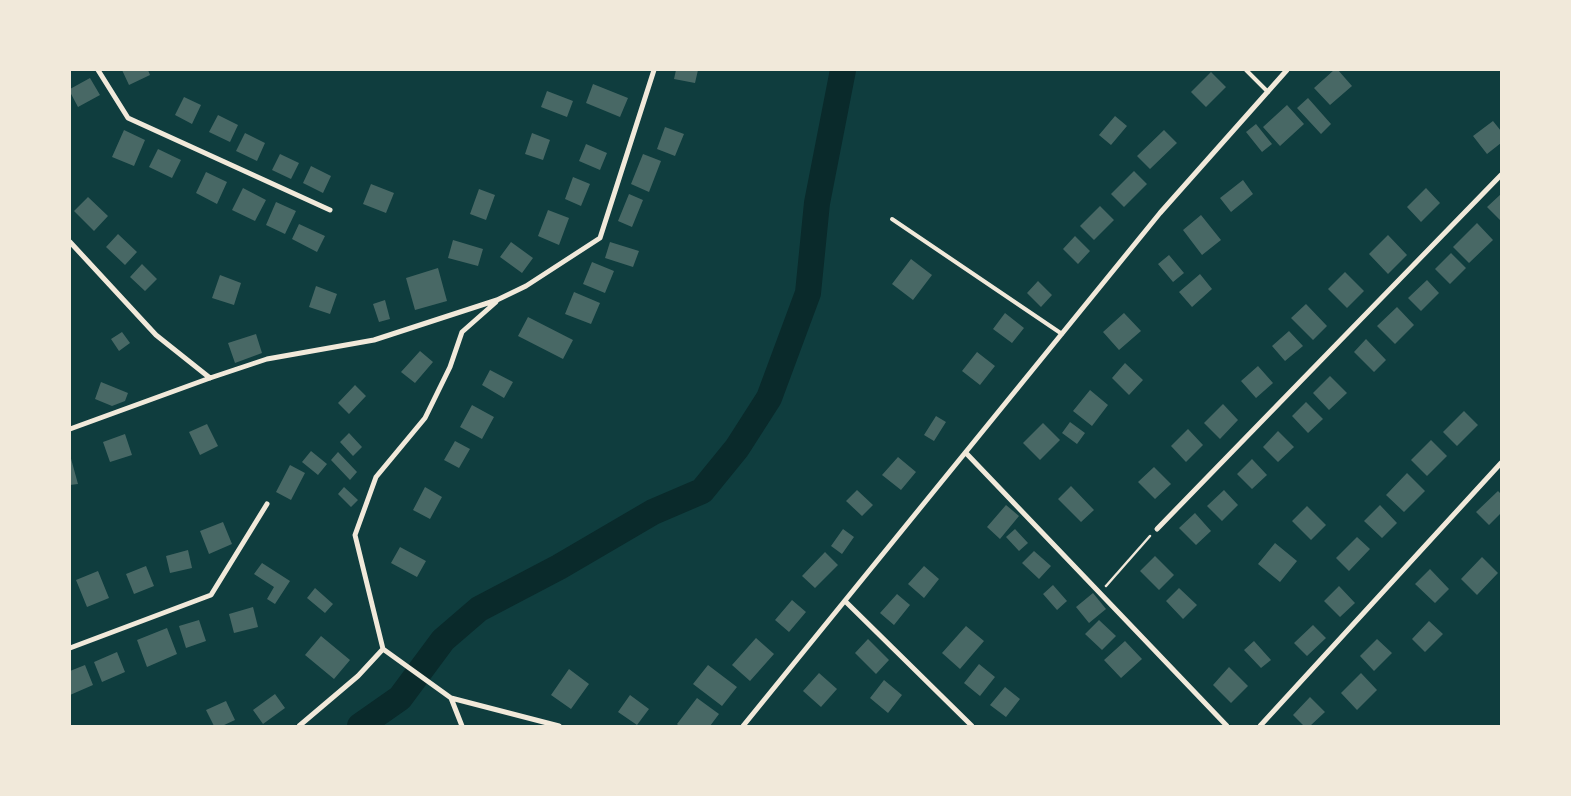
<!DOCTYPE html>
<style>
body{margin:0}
#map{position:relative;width:1571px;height:796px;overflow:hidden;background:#0f3d3e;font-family:Montserrat,sans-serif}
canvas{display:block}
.frame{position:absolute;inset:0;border:71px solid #f1e9da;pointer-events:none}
</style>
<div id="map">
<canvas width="1571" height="796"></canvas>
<div class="frame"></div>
</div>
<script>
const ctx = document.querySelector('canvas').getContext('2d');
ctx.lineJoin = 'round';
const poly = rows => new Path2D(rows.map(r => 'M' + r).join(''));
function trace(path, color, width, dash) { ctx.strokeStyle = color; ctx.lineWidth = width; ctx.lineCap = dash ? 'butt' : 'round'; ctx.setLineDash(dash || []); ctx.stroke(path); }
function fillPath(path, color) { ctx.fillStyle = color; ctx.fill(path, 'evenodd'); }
const river = poly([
 [360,726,400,698,443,640,479,609,559,567,653,512,702,491,737,448,769,398,808,293,817,203,843,70]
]);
const building = poly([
 [122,70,148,70,150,75,129,85],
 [676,70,698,70,695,83,674,79],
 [1334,70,1338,70,1352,86,1330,105,1314,88],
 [1211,72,1226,87,1206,107,1191,92],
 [90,78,100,95,78,107,70,92,70,89],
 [593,84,628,98,620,117,586,103],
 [547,91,573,101,567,117,541,107],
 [184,97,201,105,192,124,175,115],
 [1308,98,1331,124,1321,134,1297,108],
 [1287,105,1304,124,1280,146,1263,127],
 [218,115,238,125,230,142,209,132],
 [1115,116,1127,126,1111,145,1099,135],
 [1493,121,1501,131,1501,143,1487,154,1473,136],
 [1256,124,1272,144,1262,152,1246,132],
 [665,127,684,134,675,156,657,149],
 [124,130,145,140,134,166,112,157],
 [1164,130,1177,143,1150,169,1137,156],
 [245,133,265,143,257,161,236,151],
 [532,133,550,140,543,160,525,154],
 [586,144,607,153,600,170,579,161],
 [158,149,181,160,172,178,149,167],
 [280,154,299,163,291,179,272,170],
 [643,154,661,161,649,192,631,184],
 [311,166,331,176,323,193,303,183],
 [1134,171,1147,184,1124,207,1111,194],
 [206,172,227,182,217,204,196,193],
 [573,177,590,184,581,206,565,199],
 [1243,180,1253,194,1231,212,1220,198],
 [371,184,394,193,386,213,363,204],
 [243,188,266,200,255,221,232,210],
 [1426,188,1440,203,1421,222,1407,207],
 [479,189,495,195,486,220,470,214],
 [629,194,643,200,632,227,618,221],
 [1501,194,1501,221,1487,207],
 [88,197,108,216,94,231,74,211],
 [276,202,296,211,285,234,266,225],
 [1100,206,1114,220,1094,240,1080,226],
 [548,210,569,218,559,245,538,236],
 [1201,215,1221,240,1202,255,1183,230],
 [1477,223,1493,240,1469,263,1453,247],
 [299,224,325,236,317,252,292,239],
 [118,234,137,252,125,265,106,247],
 [1388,235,1407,255,1388,274,1369,254],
 [1075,236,1090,251,1078,264,1063,249],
 [453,240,483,249,478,266,448,258],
 [511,242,533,258,522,273,500,257],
 [610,242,639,251,633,267,605,258],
 [1451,253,1466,268,1450,284,1435,269],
 [1169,255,1184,273,1173,282,1158,264],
 [911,259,932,275,913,300,892,284],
 [592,262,614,271,605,293,583,284],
 [142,264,157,279,145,291,130,277],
 [438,268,447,301,415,310,406,278],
 [1345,272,1364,291,1347,308,1328,289],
 [1200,274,1212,289,1192,307,1179,292],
 [220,275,241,283,234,305,212,298],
 [1427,280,1439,293,1421,311,1408,298],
 [1038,281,1052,295,1041,307,1027,293],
 [316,286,337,294,330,314,309,307],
 [574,292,600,303,591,324,565,314],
 [385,300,390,319,379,322,373,304],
 [1306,304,1327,326,1313,340,1291,318],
 [1397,307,1414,325,1395,344,1377,326],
 [1005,313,1024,328,1012,343,993,329],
 [1124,313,1141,331,1119,350,1103,332],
 [528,317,573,340,563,359,518,336],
 [1289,331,1303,346,1285,361,1272,346],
 [122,332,130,343,119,351,111,339],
 [256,334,262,353,235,363,228,343],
 [1366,339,1386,360,1374,372,1354,352],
 [420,351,433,362,415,383,401,372],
 [977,352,995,366,980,385,962,371],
 [1125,363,1143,380,1129,395,1112,378],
 [1258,366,1273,383,1256,398,1241,381],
 [490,370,513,382,504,398,482,385],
 [1330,376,1347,393,1329,410,1313,393],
 [101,382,128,393,125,401,112,406,95,399],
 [355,385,366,396,349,414,338,403],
 [1090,390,1108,405,1092,426,1073,411],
 [1306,402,1323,419,1308,433,1292,416],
 [1223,404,1238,420,1220,439,1204,423],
 [472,405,494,417,482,439,460,427],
 [1464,411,1478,425,1457,446,1443,432],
 [936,416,946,422,934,441,924,435],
 [1070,422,1085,433,1077,444,1062,433],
 [1043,423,1060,440,1040,460,1023,443],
 [207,424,218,446,200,455,189,432],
 [1188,429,1203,445,1186,462,1171,446],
 [1278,431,1294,447,1278,462,1263,447],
 [349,433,362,447,353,456,340,442],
 [125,434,132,455,110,462,103,442],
 [1431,440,1447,456,1427,476,1411,460],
 [455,441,470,449,459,468,444,460],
 [311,451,327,464,318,475,302,462],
 [338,452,357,472,350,480,331,460],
 [70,455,78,484,70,485],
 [898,457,916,472,901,490,882,475],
 [1252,459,1267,475,1252,489,1237,474],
 [290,465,305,473,291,500,276,492],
 [1154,467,1171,484,1155,499,1138,482],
 [1407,473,1425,491,1404,512,1386,495],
 [1071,486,1094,510,1081,522,1058,499],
 [344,487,358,500,351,507,338,494],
 [425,487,442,497,430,519,413,510],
 [857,490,873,505,862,516,846,501],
 [1224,490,1238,505,1222,521,1207,506],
 [1498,491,1501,494,1501,513,1489,525,1476,512],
 [1006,505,1019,516,1000,539,987,527],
 [1380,505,1397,523,1382,538,1364,521],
 [1307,506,1326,525,1311,540,1292,521],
 [1195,513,1211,531,1196,545,1179,528],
 [223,522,232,544,209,554,200,531],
 [843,529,854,537,842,554,831,546],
 [1015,529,1028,543,1019,551,1006,537],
 [1357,537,1370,549,1349,571,1336,558],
 [1275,543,1297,561,1280,582,1258,564],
 [400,547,426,561,417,577,391,563],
 [188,550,192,568,170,573,166,556],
 [1034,551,1051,566,1039,579,1022,563],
 [825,552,838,565,815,588,802,576],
 [1155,556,1174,575,1159,590,1140,571],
 [1482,557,1498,573,1477,595,1461,579],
 [262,563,290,581,275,604,267,599,274,587,254,574],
 [146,566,154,586,134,594,126,574],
 [924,566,939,579,924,598,908,584],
 [1430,569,1449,589,1435,603,1415,584],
 [98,571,109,598,87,607,76,580],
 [1053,585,1067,601,1057,610,1043,594],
 [1339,586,1355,603,1340,617,1324,601],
 [315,588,333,604,325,613,307,598],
 [1179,588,1197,605,1183,619,1166,601],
 [1093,593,1106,609,1089,623,1076,607],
 [897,594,910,605,894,625,880,613],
 [792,600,806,612,789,632,775,620],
 [253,607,258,627,234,633,229,614],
 [199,620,206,641,186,648,179,626],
 [1099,620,1116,636,1102,650,1085,634],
 [1429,621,1443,634,1425,652,1412,639],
 [1313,625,1326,638,1307,656,1294,643],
 [966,626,984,641,960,669,942,653],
 [167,628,177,654,147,667,137,640],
 [321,636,350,660,334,679,305,655],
 [756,638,774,654,750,681,732,665],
 [868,639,889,660,876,674,855,653],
 [1377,639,1392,653,1374,671,1360,656],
 [1125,641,1142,659,1121,678,1104,660],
 [1254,641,1271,660,1261,668,1244,650],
 [117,652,125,672,102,682,94,662],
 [979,664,995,677,980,696,964,683],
 [85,665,93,685,70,695,70,671],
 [708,665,737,687,722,706,693,684],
 [1229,667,1248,686,1231,703,1213,685],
 [569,669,589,684,571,709,551,695],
 [819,673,837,689,821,707,803,691],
 [1361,673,1377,690,1357,710,1341,693],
 [884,680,902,695,888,713,870,698],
 [1005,687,1020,699,1006,717,990,705],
 [275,694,285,708,263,724,253,710],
 [630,695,649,709,637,725,618,712],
 [1310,697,1325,712,1310,726,1304,726,1293,715],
 [697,698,719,714,710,726,679,726,677,724],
 [226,701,235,720,222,726,214,726,206,710]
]);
const path = poly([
 [1106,586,1150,536]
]);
const service = poly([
 [1246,70,1268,92],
 [892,219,1062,334]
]);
const minor = poly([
 [98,70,128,118,330,210],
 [70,242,156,335,210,378],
 [70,429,210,378,267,359,374,340,497,300,526,286,600,238,654,70],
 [966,453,1227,726],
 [1157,529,1501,175],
 [845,601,972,726],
 [70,648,211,595,267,504],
 [383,649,355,535,376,477,425,418,450,367,462,332,496,302],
 [383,649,451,698,559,726],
 [451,698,462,726],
 [299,726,358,676,383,649],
 [743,726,1160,213,1287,70],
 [1260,726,1501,463]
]);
trace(river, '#0a2a2b', 26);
fillPath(building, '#486865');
trace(path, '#f1e9da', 2.5);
trace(service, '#f1e9da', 4);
trace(minor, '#f1e9da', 5);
</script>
